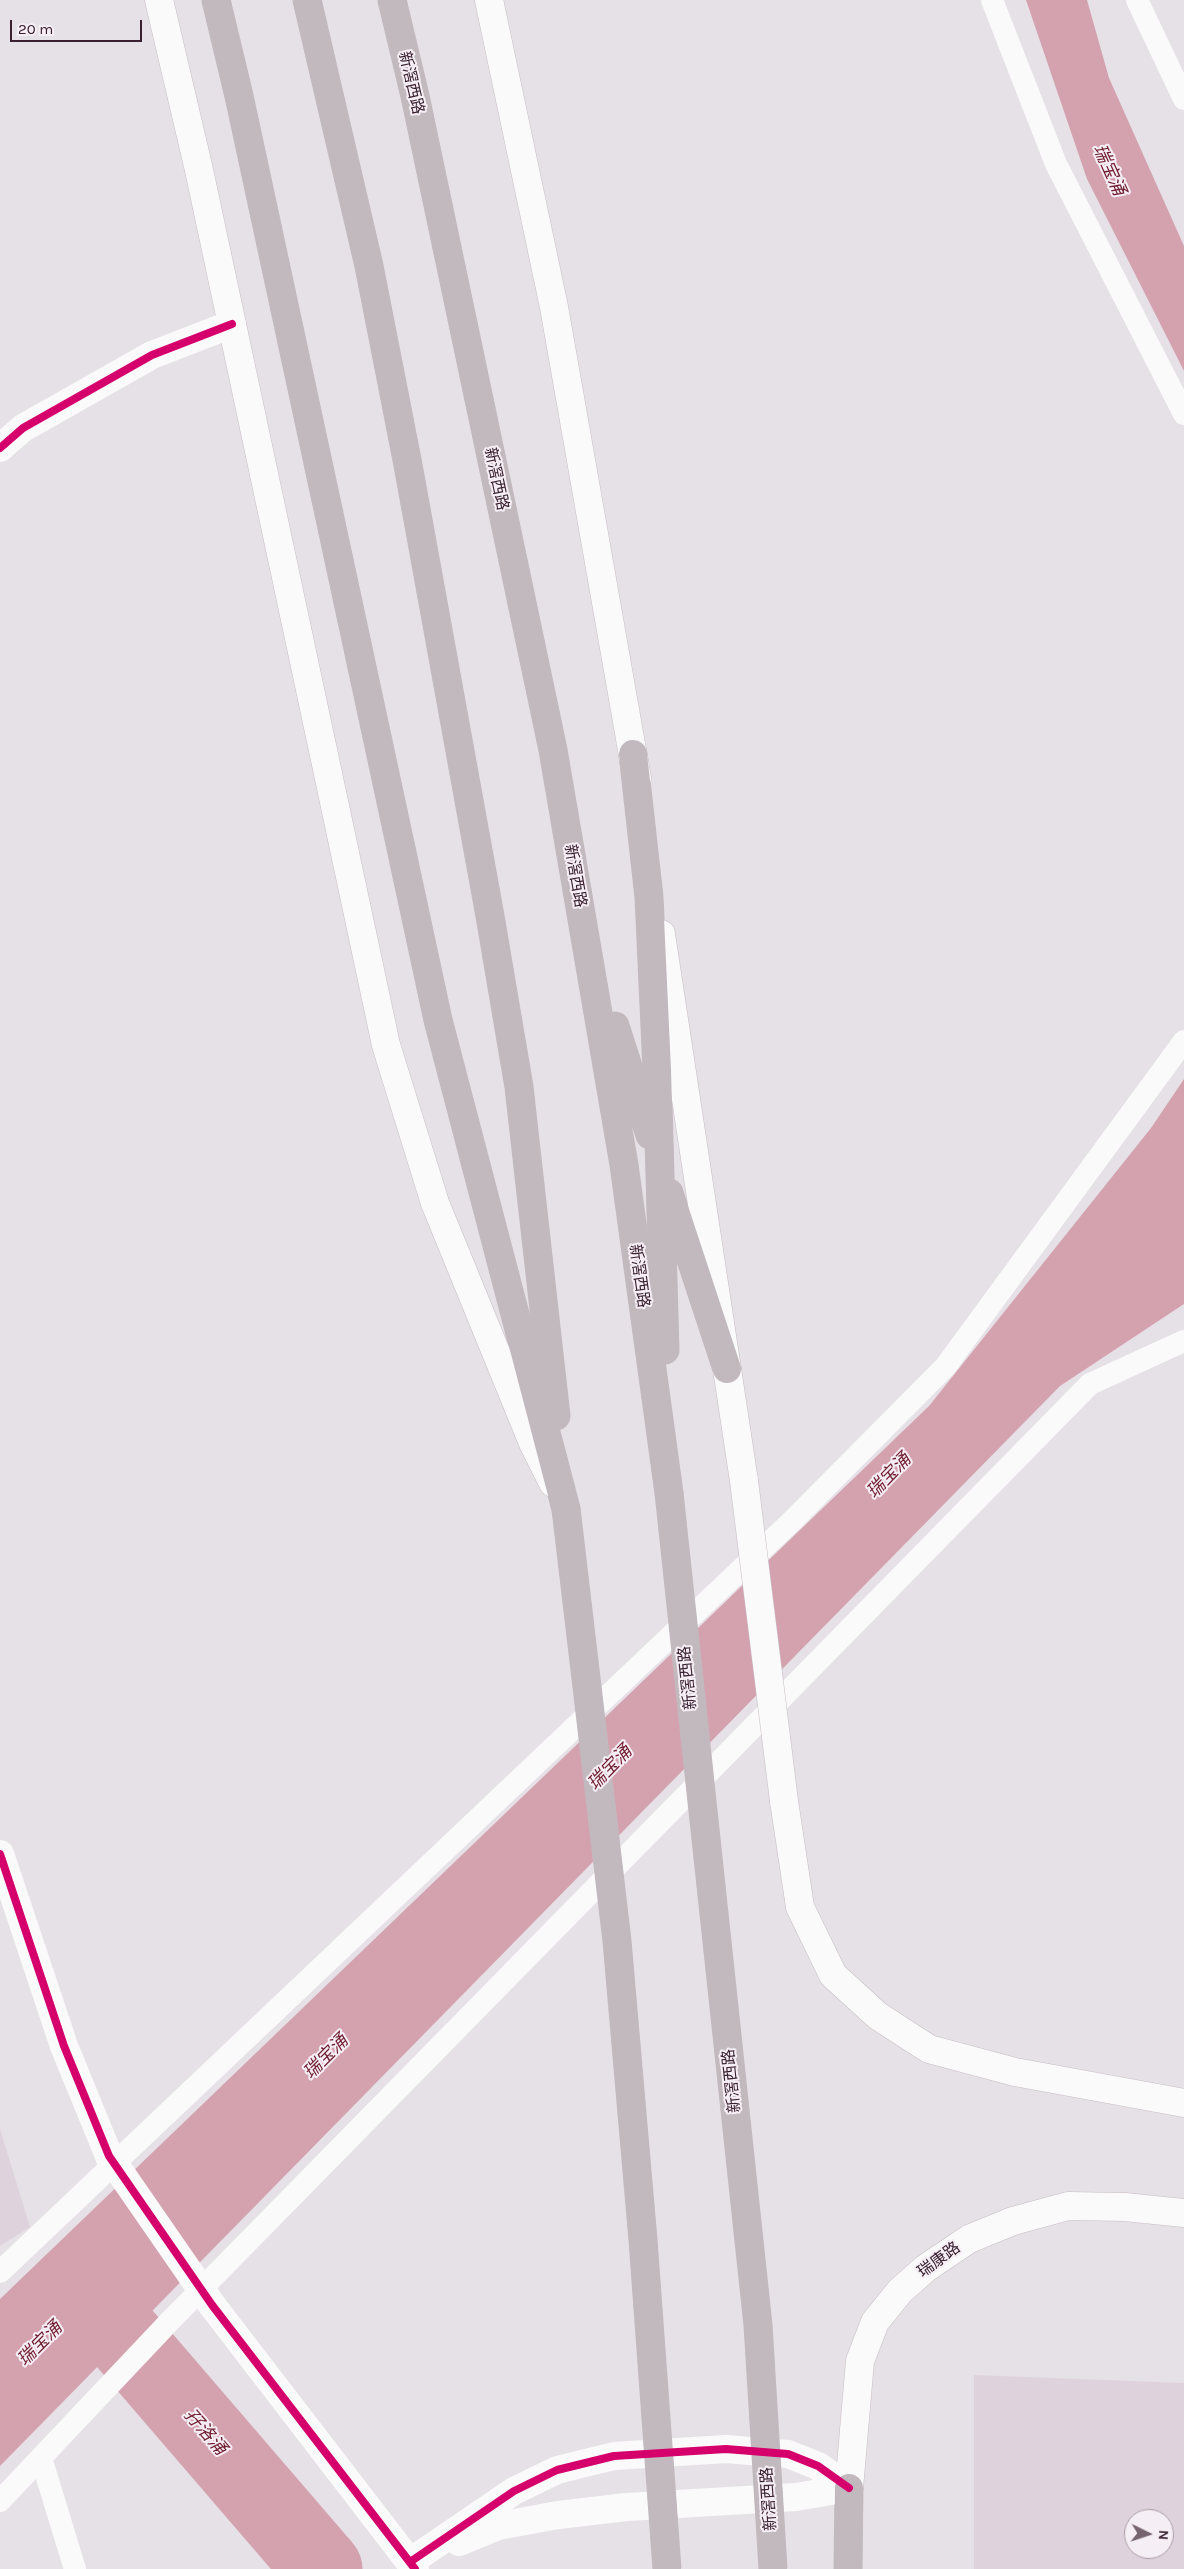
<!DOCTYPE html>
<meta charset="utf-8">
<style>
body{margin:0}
#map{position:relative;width:1184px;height:2569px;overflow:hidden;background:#e6e1e6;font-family:Karla,sans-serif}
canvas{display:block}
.north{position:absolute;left:1124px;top:2509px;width:50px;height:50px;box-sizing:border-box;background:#f6eef5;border:1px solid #aa9ca6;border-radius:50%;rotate:94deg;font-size:14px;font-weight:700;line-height:20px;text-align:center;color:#382030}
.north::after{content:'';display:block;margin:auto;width:18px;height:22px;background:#756470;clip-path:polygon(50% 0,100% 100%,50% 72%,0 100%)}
.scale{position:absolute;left:10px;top:20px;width:132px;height:22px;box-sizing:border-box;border:2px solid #382030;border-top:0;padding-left:6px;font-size:15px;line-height:18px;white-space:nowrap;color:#382030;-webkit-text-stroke:4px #f6eef5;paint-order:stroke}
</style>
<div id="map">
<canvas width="1184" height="2569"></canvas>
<div class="north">N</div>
<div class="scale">20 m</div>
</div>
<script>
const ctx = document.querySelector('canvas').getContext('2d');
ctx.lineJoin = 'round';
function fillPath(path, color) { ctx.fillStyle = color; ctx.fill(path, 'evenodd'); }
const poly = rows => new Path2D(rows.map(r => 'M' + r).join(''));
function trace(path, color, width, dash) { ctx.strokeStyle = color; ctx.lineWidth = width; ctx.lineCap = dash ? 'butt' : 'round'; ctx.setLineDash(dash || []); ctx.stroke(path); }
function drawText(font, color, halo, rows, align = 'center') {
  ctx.font = font + ' Karla,"Noto Sans SC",sans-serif'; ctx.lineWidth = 4; ctx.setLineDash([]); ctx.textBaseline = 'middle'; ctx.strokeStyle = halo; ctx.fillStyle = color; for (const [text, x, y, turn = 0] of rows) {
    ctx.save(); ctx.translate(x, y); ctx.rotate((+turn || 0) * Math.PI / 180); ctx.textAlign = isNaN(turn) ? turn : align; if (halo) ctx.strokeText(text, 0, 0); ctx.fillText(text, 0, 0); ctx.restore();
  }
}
const built = poly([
 [0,2129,30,2227,0,2246],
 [974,2375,1184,2383,1184,2569,974,2569],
 [1134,2519,1164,2519,1164,2549,1134,2549]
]);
const water = poly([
 [1026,0,1087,0,1109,78,1184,246,1184,371,1087,179],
 [1184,1079,1184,1304,1060,1386,0,2466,0,2299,929,1406,1151,1128]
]);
const river = poly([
 [88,2296,323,2569]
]);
const lane = poly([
 [992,0,1056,164,1184,414],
 [1137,0,1184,99],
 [0,2272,791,1522,945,1367,1184,1041],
 [41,2458,75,2569],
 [0,2501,170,2321,1090,1384,1184,1341]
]);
const street = poly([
 [0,448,23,428,152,355,232,324],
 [0,1854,64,2046,109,2156],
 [212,2305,415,2569],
 [459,2542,498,2526,558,2515,627,2507,796,2497,849,2488],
 [410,2562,514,2491,557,2470,614,2456,726,2449,788,2454,818,2466,849,2488]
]);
const secondary = poly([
 [159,0,199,170,386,1045,435,1203,533,1443,553,1483],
 [489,0,554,307,637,778],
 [661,934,744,1481],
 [784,1801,800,1907,833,1975,878,2016,929,2049,1015,2072,1184,2103],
 [849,2488,860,2361,875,2322,900,2291,926,2268,969,2239,1013,2221,1068,2206,1125,2207,1184,2213]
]);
const highway = poly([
 [216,0,239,96,438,1020,566,1509],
 [307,0,369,266,408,465,490,916,519,1087,556,1416],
 [392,0,415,96,553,750,624,1165,669,1493],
 [633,754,649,897,657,1070,665,1350],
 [615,1026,650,1135],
 [669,1193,727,1369],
 [848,2569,849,2488]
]);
const streetBridge = poly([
 [109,2156,212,2305]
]);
const secondaryBridge = poly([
 [744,1481,784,1801]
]);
const highwayBridge = poly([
 [669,1493,758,2325,773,2569],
 [566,1509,617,1941,643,2240,667,2569]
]);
const cycleway = poly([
 [0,448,23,428,152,355,232,324],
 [0,1854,64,2046,109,2156,212,2305,415,2569],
 [410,2562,514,2491,557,2470,614,2456,726,2449,788,2454,818,2466,849,2488]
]);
const streetNames = [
 ["新滘西路",411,83,77],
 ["新滘西路",496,479,78],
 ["新滘西路",575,876,80],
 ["新滘西路",639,1276,82],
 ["新滘西路",688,1678,-96],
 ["新滘西路",732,2081,-96],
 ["瑞康路",939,2260,-36],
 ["新滘西路",769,2499,-94]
];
const waterNames = [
 ["瑞宝涌",1109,170,66],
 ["瑞宝涌",889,1476,-46],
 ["瑞宝涌",610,1768,-46],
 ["瑞宝涌",326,2057,-45],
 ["瑞宝涌",40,2344,-45],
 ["孖洛涌",205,2432,49]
];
fillPath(built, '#ded3dc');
fillPath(water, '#d4a2af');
trace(river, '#d4a2af', 79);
trace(secondary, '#c6bdc4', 29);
trace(highway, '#c3bbc1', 29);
trace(lane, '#fbfafb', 22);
trace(street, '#fbfafb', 28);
trace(secondary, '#fbfafb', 28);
trace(highway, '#c1b9be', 28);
trace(secondaryBridge, '#c6bdc4', 29, []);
trace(highwayBridge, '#c3bbc1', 29, []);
trace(streetBridge, '#fbfafb', 28);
trace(secondaryBridge, '#fbfafb', 28);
trace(highwayBridge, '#c1b9be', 28);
trace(cycleway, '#d6006c', 8);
drawText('16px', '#382030', '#f6eef5', streetNames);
drawText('italic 18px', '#701d30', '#f6eef5', waterNames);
</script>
